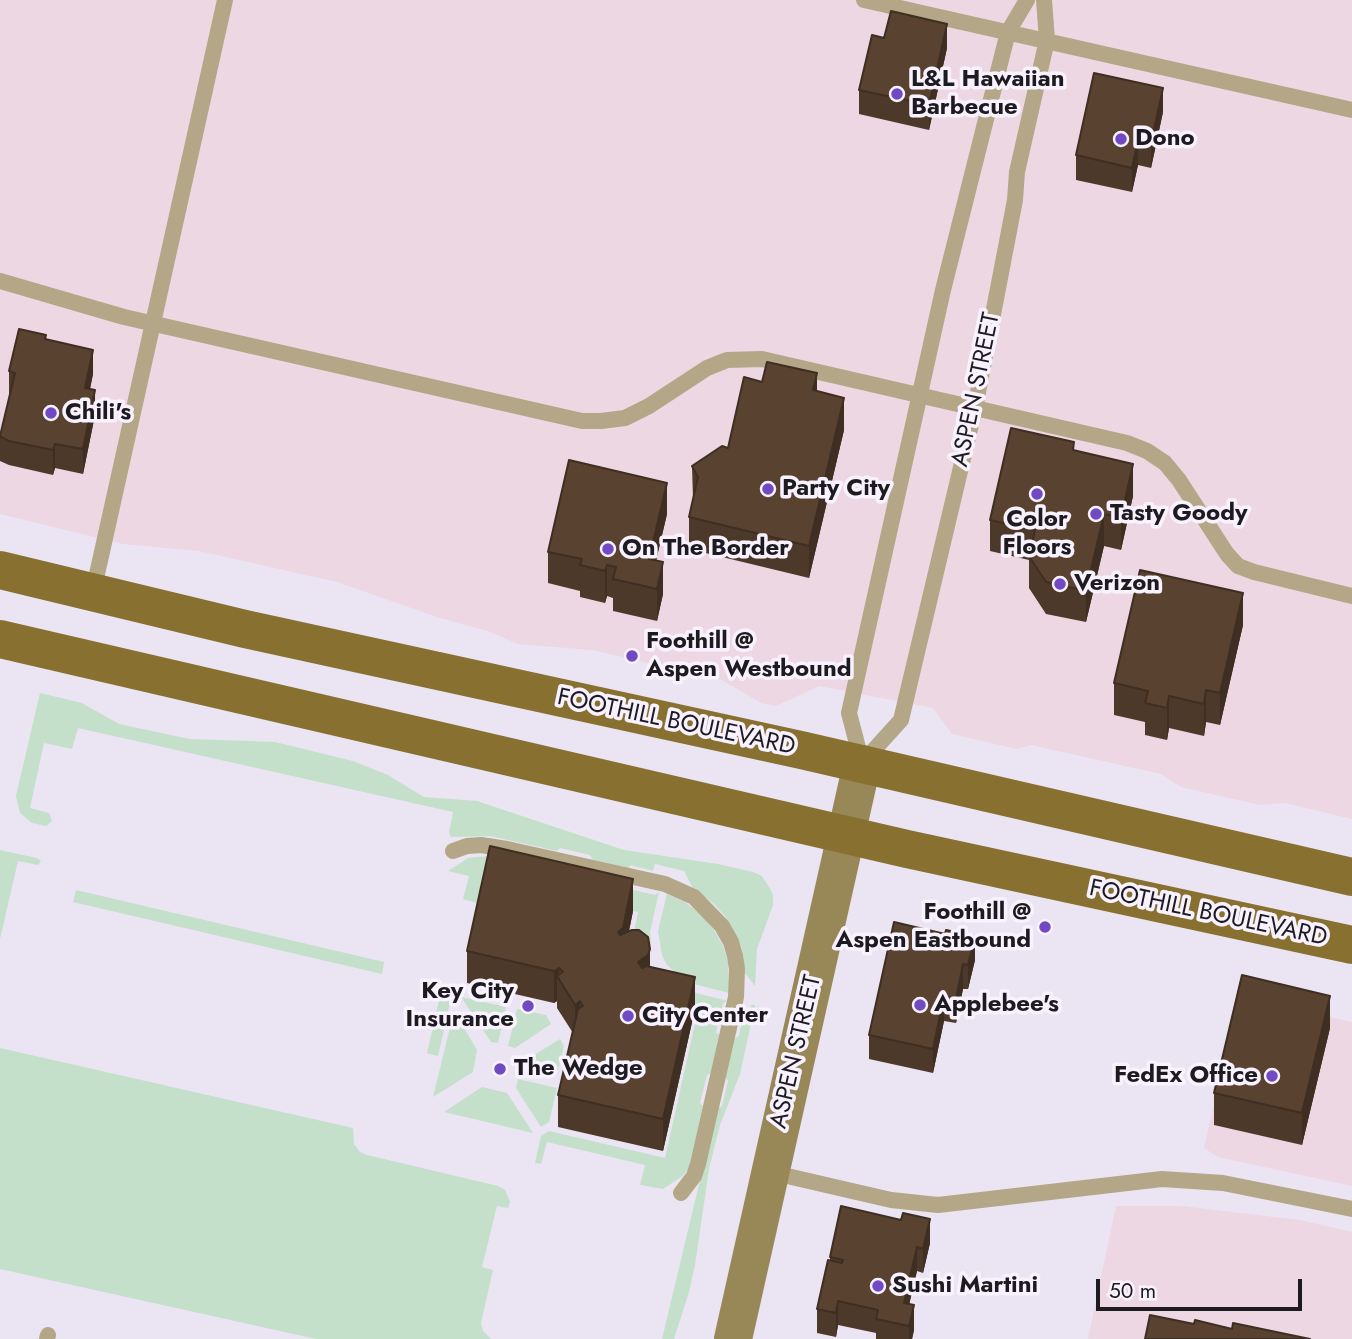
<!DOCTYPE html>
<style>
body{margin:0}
#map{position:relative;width:1352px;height:1339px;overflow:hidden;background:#ebe4f3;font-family:Jost,sans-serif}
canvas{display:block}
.scale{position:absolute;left:1096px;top:1279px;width:206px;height:32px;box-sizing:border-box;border:4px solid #1d1a20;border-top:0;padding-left:9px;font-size:21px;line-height:24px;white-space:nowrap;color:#1d1a20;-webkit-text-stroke:5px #f8f2fe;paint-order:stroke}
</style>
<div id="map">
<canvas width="1352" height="1339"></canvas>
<div class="scale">50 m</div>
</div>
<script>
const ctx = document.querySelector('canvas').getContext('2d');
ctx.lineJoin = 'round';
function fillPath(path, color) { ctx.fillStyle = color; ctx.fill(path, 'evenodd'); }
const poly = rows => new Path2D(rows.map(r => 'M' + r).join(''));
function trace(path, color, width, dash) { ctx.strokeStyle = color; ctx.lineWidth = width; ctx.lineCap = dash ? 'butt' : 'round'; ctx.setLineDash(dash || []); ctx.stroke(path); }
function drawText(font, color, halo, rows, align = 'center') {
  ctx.font = font + ' Jost,sans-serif'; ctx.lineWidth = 7; ctx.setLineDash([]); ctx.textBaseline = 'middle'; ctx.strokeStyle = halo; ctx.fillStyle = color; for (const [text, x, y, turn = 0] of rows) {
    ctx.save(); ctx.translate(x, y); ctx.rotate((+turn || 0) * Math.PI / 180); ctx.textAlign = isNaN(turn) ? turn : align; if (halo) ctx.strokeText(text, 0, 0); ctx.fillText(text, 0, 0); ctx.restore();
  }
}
const commercial = poly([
 [0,0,1352,0,1352,819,1285,803,1260,805,1181,787,1161,774,1031,745,1017,749,952,734,933,708,819,686,776,706,761,703,722,680,592,650,518,644,488,631,440,618,337,582,199,551,123,544,0,514],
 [1240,996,1352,1022,1352,1186,1218,1157,1204,1148],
 [1116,1206,1181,1206,1300,1220,1352,1232,1352,1339,1088,1339]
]);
const green = poly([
 [40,693,82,703,119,724,190,739,275,742,353,761,388,775,424,797,477,801,624,850,718,864,753,872,762,876,769,887,773,895,773,905,757,949,755,986,745,973,741,946,725,916,714,904,693,888,684,871,655,864,653,871,630,865,629,868,593,860,590,855,560,848,557,851,490,836,451,837,449,833,453,812,78,728,72,749,44,743,30,808,49,813,52,821,46,826,32,823,20,813,16,796],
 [0,850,37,858,41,861,38,865,18,861,0,939],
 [488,856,655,895,659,892,650,932,651,943,649,948,631,948,638,912,491,878,478,933,471,931,477,903,463,899,469,876,448,871,468,858],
 [76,890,384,962,382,974,73,902],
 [667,894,685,902,702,915,714,930,723,946,728,962,729,993,686,982,667,965,662,955,658,931],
 [420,984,441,989,450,1003,438,1056,427,1053,440,996,419,990],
 [692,992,728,1001,723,1003,716,1032,719,1035,711,1073,707,1075,700,1103,703,1106,691,1161,688,1170,681,1177,663,1189,640,1185,645,1165,547,1142,541,1164,535,1163,541,1136,549,1131,665,1158,698,1010,695,1009,695,1004,666,997],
 [461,997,506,1007,498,1043,491,1042],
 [751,1005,755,1005,740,1074,720,1125,709,1169,695,1265,689,1292,674,1339,662,1339,717,1109,722,1106,728,1081,725,1077,734,1039,739,1036,743,1017,748,1017],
 [517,1009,546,1015,551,1024,515,1048,508,1046],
 [454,1011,477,1050,473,1072,433,1097],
 [560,1039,564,1046,557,1075,521,1067,523,1062],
 [0,1048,353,1128,354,1144,360,1152,367,1155,498,1186,505,1190,510,1202,508,1208,497,1206,482,1267,493,1270,481,1323,483,1331,491,1339,316,1339,0,1269],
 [518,1079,557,1088,549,1122,541,1127,516,1088],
 [482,1087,507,1093,533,1133,444,1112]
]);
const lane = poly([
 [864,0,1352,110],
 [0,281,124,317,582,421,601,421,625,418,649,406,707,368,727,360,762,359,1127,443,1147,451,1165,463,1179,480,1227,554,1238,566,1254,572,1352,596],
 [93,592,225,0],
 [863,762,901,720,975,408,1015,200,1017,172,1047,40,1044,0],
 [862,763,849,713,943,290,1008,32,1027,0],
 [453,851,467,846,481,845,507,849,665,884,694,897,722,926,731,942,735,956,737,969,736,997,698,1164,694,1176,681,1193],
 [770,1172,891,1200,938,1205,1162,1179,1223,1183,1352,1209],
 [47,1339,48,1335]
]);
const secondary = poly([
 [733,1339,862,764]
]);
const primary = poly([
 [0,570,245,629,801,750,1352,877],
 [0,639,907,849,1352,945]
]);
const wall = poly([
 [884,38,947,48,929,130,859,114,859,90],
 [1163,112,1151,168,1138,165,1132,192,1076,180,1076,155],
 [46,339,93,374,90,389,95,415,83,474,55,468,53,475,9,465,0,461,0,436,10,396,9,395,9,371],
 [762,382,817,391,844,430,809,578,689,549,689,517,693,499,692,466,728,448],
 [1074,451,1133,496,1121,550,1104,546,1086,622,1046,614,1029,588,1029,560,990,551,990,520],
 [667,514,656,560,663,594,657,621,613,611,613,598,607,596,605,603,580,597,580,591,548,583,548,552],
 [1243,625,1220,725,1206,722,1204,736,1169,728,1167,740,1145,735,1145,722,1114,715,1114,683],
 [633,911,629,931,650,967,695,1009,663,1151,558,1127,558,1095,573,1033,557,1008,557,1001,554,1003,467,983,467,951],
 [945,934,975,960,968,989,963,989,956,1023,944,1021,933,1073,869,1059,869,1035],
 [1330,1028,1302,1145,1214,1125,1214,1093],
 [930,1243,923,1273,917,1271,909,1304,914,1330,912,1339,876,1339,876,1333,838,1325,836,1337,817,1333,817,1309,830,1260,830,1257]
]);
const shadedWall = poly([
 [947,24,947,48,929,130,929,105],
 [1163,88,1163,112,1151,168,1151,143],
 [1138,140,1138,165,1132,192,1132,168],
 [93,350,93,374,85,412,85,388],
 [817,373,817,405,813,390],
 [95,390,95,415,83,474,83,449],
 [844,398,844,430,809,578,809,546],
 [55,444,55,468,53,475,53,450],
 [1133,464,1133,496,1121,550,1121,518],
 [667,483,667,514,650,587,649,559],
 [1104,514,1104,546,1086,622,1086,591],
 [663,562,663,594,657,621,657,589],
 [607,565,607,596,605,603,605,571],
 [1243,593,1243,625,1220,725,1220,693],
 [1206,690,1206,722,1204,736,1204,704],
 [1169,696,1169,728,1167,740,1167,708],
 [633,879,633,911,623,960,618,932],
 [975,936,975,960,968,989,968,965],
 [650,949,650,981,638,962],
 [963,964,963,989,956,1023,956,999],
 [559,968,559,979,557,976,557,1001,554,1003,554,971],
 [695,977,695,1009,663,1151,663,1119],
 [944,996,944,1021,933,1073,933,1049],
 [1330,996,1330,1028,1302,1145,1302,1113],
 [580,1001,580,1033,575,1037,575,1005],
 [930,1219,930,1243,923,1273,923,1249],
 [917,1247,917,1271,904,1327,904,1303],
 [838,1301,838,1325,836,1337,836,1313],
 [914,1305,914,1330,912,1339,909,1339,909,1326]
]);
const building = poly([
 [891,11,947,24,929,105,859,90,872,35,884,38,891,11],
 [1094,73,1163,88,1151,143,1138,140,1132,168,1076,155,1094,73],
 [19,329,46,335,45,339,93,350,85,388,95,390,83,449,55,444,53,450,9,441,0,436,15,373,9,371,19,329],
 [767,362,817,373,813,390,844,398,809,546,689,517,698,477,692,466,722,446,728,448,744,377,762,382,767,362],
 [1011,428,1074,442,1073,450,1133,464,1121,518,1104,514,1086,591,1046,582,1029,556,1035,530,990,520,1011,428],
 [569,460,667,483,649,559,663,562,657,589,613,579,616,567,607,565,605,571,580,565,582,559,548,552,569,460],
 [1140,570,1243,593,1220,693,1206,690,1204,704,1169,696,1167,708,1145,703,1148,691,1114,683,1140,570],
 [490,846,633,879,623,928,618,932,620,935,632,930,639,930,648,937,650,949,648,955,638,962,642,968,646,966,695,977,663,1119,558,1095,578,1009,583,1006,580,1001,575,1005,557,976,563,972,559,968,554,971,467,951,490,846],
 [894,922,945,934,946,930,975,936,968,965,963,964,956,999,944,996,933,1049,869,1035,894,922],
 [1242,975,1330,996,1302,1113,1214,1093,1242,975],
 [841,1206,901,1220,903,1213,930,1219,923,1249,917,1247,904,1303,914,1305,909,1326,876,1319,878,1310,838,1301,836,1313,817,1309,828,1260,842,1263,843,1260,830,1257,841,1206],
 [1150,1315,1194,1324,1195,1320,1232,1329,1233,1323,1310,1339,1145,1339,1150,1315]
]);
const markers = [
 [897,94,7,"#714ac3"],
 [1121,139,7,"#714ac3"],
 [51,413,7,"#714ac3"],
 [768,489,7,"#714ac3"],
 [1037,494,7,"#714ac3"],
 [1096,514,7,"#714ac3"],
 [608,549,7,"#714ac3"],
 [1060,584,7,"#714ac3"],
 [632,656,7,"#714ac3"],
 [1045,927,7,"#714ac3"],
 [920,1005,7,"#714ac3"],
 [528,1006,7,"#714ac3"],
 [628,1016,7,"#714ac3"],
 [500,1069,7,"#714ac3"],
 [1272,1076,7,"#714ac3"],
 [878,1286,7,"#714ac3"]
];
const poiNames = [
 ["L&L Hawaiian",911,80],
 ["Barbecue",911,108],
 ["Dono",1135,139],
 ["Chili's",65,413],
 ["Party City",782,489],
 ["Tasty Goody",1110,514],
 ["Color",1037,520,"center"],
 ["Floors",1037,548,"center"],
 ["On The Border",622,549],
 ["Verizon",1074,584],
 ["Foothill @",646,642],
 ["Aspen Westbound",646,670],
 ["Foothill @",1031,913,"right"],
 ["Aspen Eastbound",1031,941,"right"],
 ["Key City",514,992,"right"],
 ["Insurance",514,1020,"right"],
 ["Applebee's",934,1005],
 ["City Center",642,1016],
 ["The Wedge",514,1069],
 ["FedEx Office",1258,1076,"right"],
 ["Sushi Martini",892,1286]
];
const streetNames = [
 ["ASPEN STREET",977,390,-78],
 ["FOOTHILL BOULEVARD",676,723,12],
 ["FOOTHILL BOULEVARD",1208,914,12],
 ["ASPEN STREET",797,1052,-77]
];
fillPath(commercial, '#edd7e3');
fillPath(green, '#c4e0ca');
trace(lane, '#b3a787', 16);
trace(secondary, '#998857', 38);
trace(primary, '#877030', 38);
fillPath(wall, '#4d392a');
fillPath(shadedWall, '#3f2e22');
fillPath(building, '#5a4231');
trace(building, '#3f2e22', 2);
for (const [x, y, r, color] of markers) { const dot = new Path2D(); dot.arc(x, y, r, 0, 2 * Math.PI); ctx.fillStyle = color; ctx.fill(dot); trace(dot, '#f8f2fe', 2.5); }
drawText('bold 24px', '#1d1a20', '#f8f2fe', poiNames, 'left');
drawText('24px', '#1d1a20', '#f8f2fe', streetNames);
</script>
